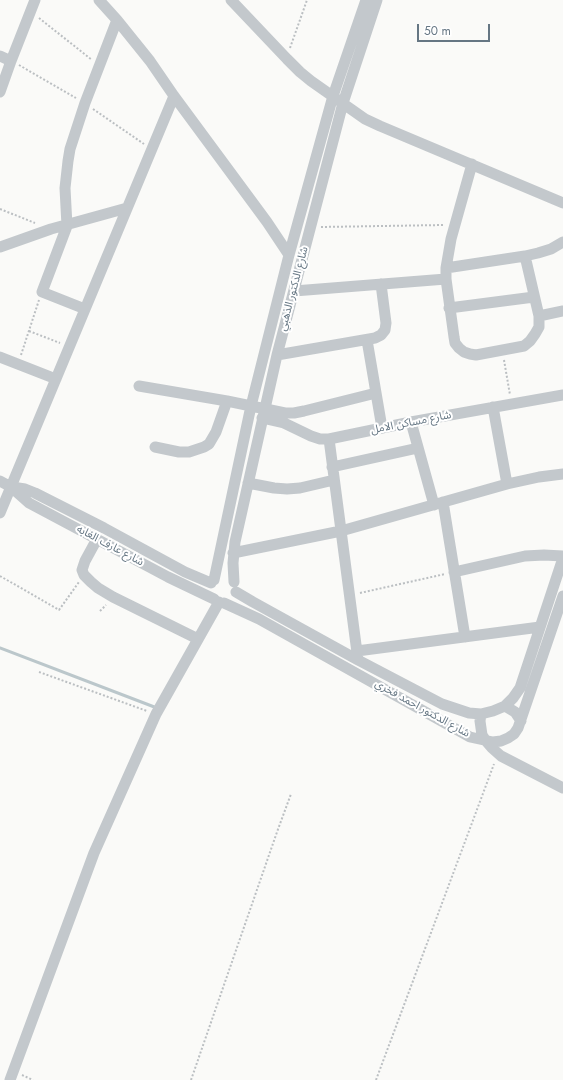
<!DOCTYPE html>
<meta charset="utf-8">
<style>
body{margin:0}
#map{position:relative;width:563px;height:1080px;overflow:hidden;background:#fafaf8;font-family:Jost,sans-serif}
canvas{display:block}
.scale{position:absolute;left:417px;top:24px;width:73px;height:18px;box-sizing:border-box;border:2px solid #657683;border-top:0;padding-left:5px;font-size:12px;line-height:14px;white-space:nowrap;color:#657683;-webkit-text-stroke:3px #fff;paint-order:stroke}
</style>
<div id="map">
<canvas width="563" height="1080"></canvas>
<div class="scale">50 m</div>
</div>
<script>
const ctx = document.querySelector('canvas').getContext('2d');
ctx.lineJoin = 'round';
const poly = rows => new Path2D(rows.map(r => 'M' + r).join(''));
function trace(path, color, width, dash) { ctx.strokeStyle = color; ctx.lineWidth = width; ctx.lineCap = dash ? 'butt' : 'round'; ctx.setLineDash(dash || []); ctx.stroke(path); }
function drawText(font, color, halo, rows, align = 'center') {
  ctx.font = font + ' Jost,"Noto Sans Arabic",sans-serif'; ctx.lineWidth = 4; ctx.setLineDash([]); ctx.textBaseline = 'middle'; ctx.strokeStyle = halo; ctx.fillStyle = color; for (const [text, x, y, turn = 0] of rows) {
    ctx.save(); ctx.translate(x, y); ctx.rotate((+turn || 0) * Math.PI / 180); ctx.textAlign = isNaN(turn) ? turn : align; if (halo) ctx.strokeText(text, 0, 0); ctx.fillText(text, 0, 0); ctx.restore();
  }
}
const stream = poly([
 [0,648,157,708]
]);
const path = poly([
 [39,18,92,60],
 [290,48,307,0],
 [19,65,76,98],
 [93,109,144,144],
 [0,209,35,223],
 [321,227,444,225],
 [29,331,60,343],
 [21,355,39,300],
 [504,360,510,395],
 [0,576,59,610,79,582],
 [360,593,445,574],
 [100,611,106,605],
 [39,672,147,711],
 [22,1075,33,1080],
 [191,1080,277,832,291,794],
 [376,1080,494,764]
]);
const minor = poly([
 [99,0,117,20,150,61,174,96,267,222,289,255],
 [231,0,287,59,300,72,311,81,365,119,380,126,563,203],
 [0,56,11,61],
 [0,92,11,61,35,0],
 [472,164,451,239,446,268,446,279,454,337,455,343,459,348,464,352,470,354,476,355,524,346,530,341,535,334,539,327,539,316,525,256],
 [0,247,51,229,127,208],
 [446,268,525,256,538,253,551,249,563,242],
 [294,291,446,279],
 [449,308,534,297],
 [85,309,42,292,67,226,65,188,68,161,70,149,85,103,117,20],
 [539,316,563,311],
 [367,340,382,428],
 [277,355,375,338,381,335,385,330,386,323,381,284],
 [0,357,56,379],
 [139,386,227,401,285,413,294,413,304,411,376,393],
 [493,407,507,484],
 [262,418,284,423,311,436,320,439,329,439,411,422,563,395],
 [411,422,434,505],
 [329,439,358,660],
 [155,447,179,452,189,452,204,447,209,444,216,432,227,401],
 [332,467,418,448],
 [0,481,11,487,29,503,168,577,214,599],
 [248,483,274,488,287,489,300,488,334,480],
 [12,487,25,489,35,493,104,528,185,572,211,583],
 [443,502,465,637],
 [0,513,174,96],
 [97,539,85,561,82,570,84,575,91,582,98,588,113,597,198,639],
 [233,553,341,531,507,484,539,477,563,474],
 [454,572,525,556,544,555,563,556],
 [214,580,251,406,289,255,333,96,366,0],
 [234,582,233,563,235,542,277,355,343,103,377,0],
 [236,592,253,602,358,660,442,704,469,713,481,714,493,711,505,706,513,698,520,688,563,558],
 [224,603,259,619,470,737,493,742,501,741,508,738,514,734,518,728,563,596],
 [357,651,540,627],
 [505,706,515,712,521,721],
 [481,714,480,721,482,735,486,741,492,748,501,756,563,788],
 [10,1080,94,853,156,714,219,602]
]);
const streetNames = [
 ["شارع الدكتور الذهبي",294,289,-75],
 ["شارع مساكن الامل",411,423,-11],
 ["شارع عارف الغابه",110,546,28],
 ["شارع الدكتور احمد فخري",422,709,29]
];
trace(stream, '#bbc7cb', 3);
trace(path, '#bbbfc2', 2, [2, 2]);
trace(minor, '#c3c8cc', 11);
drawText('11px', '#657683', '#fff', streetNames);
</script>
